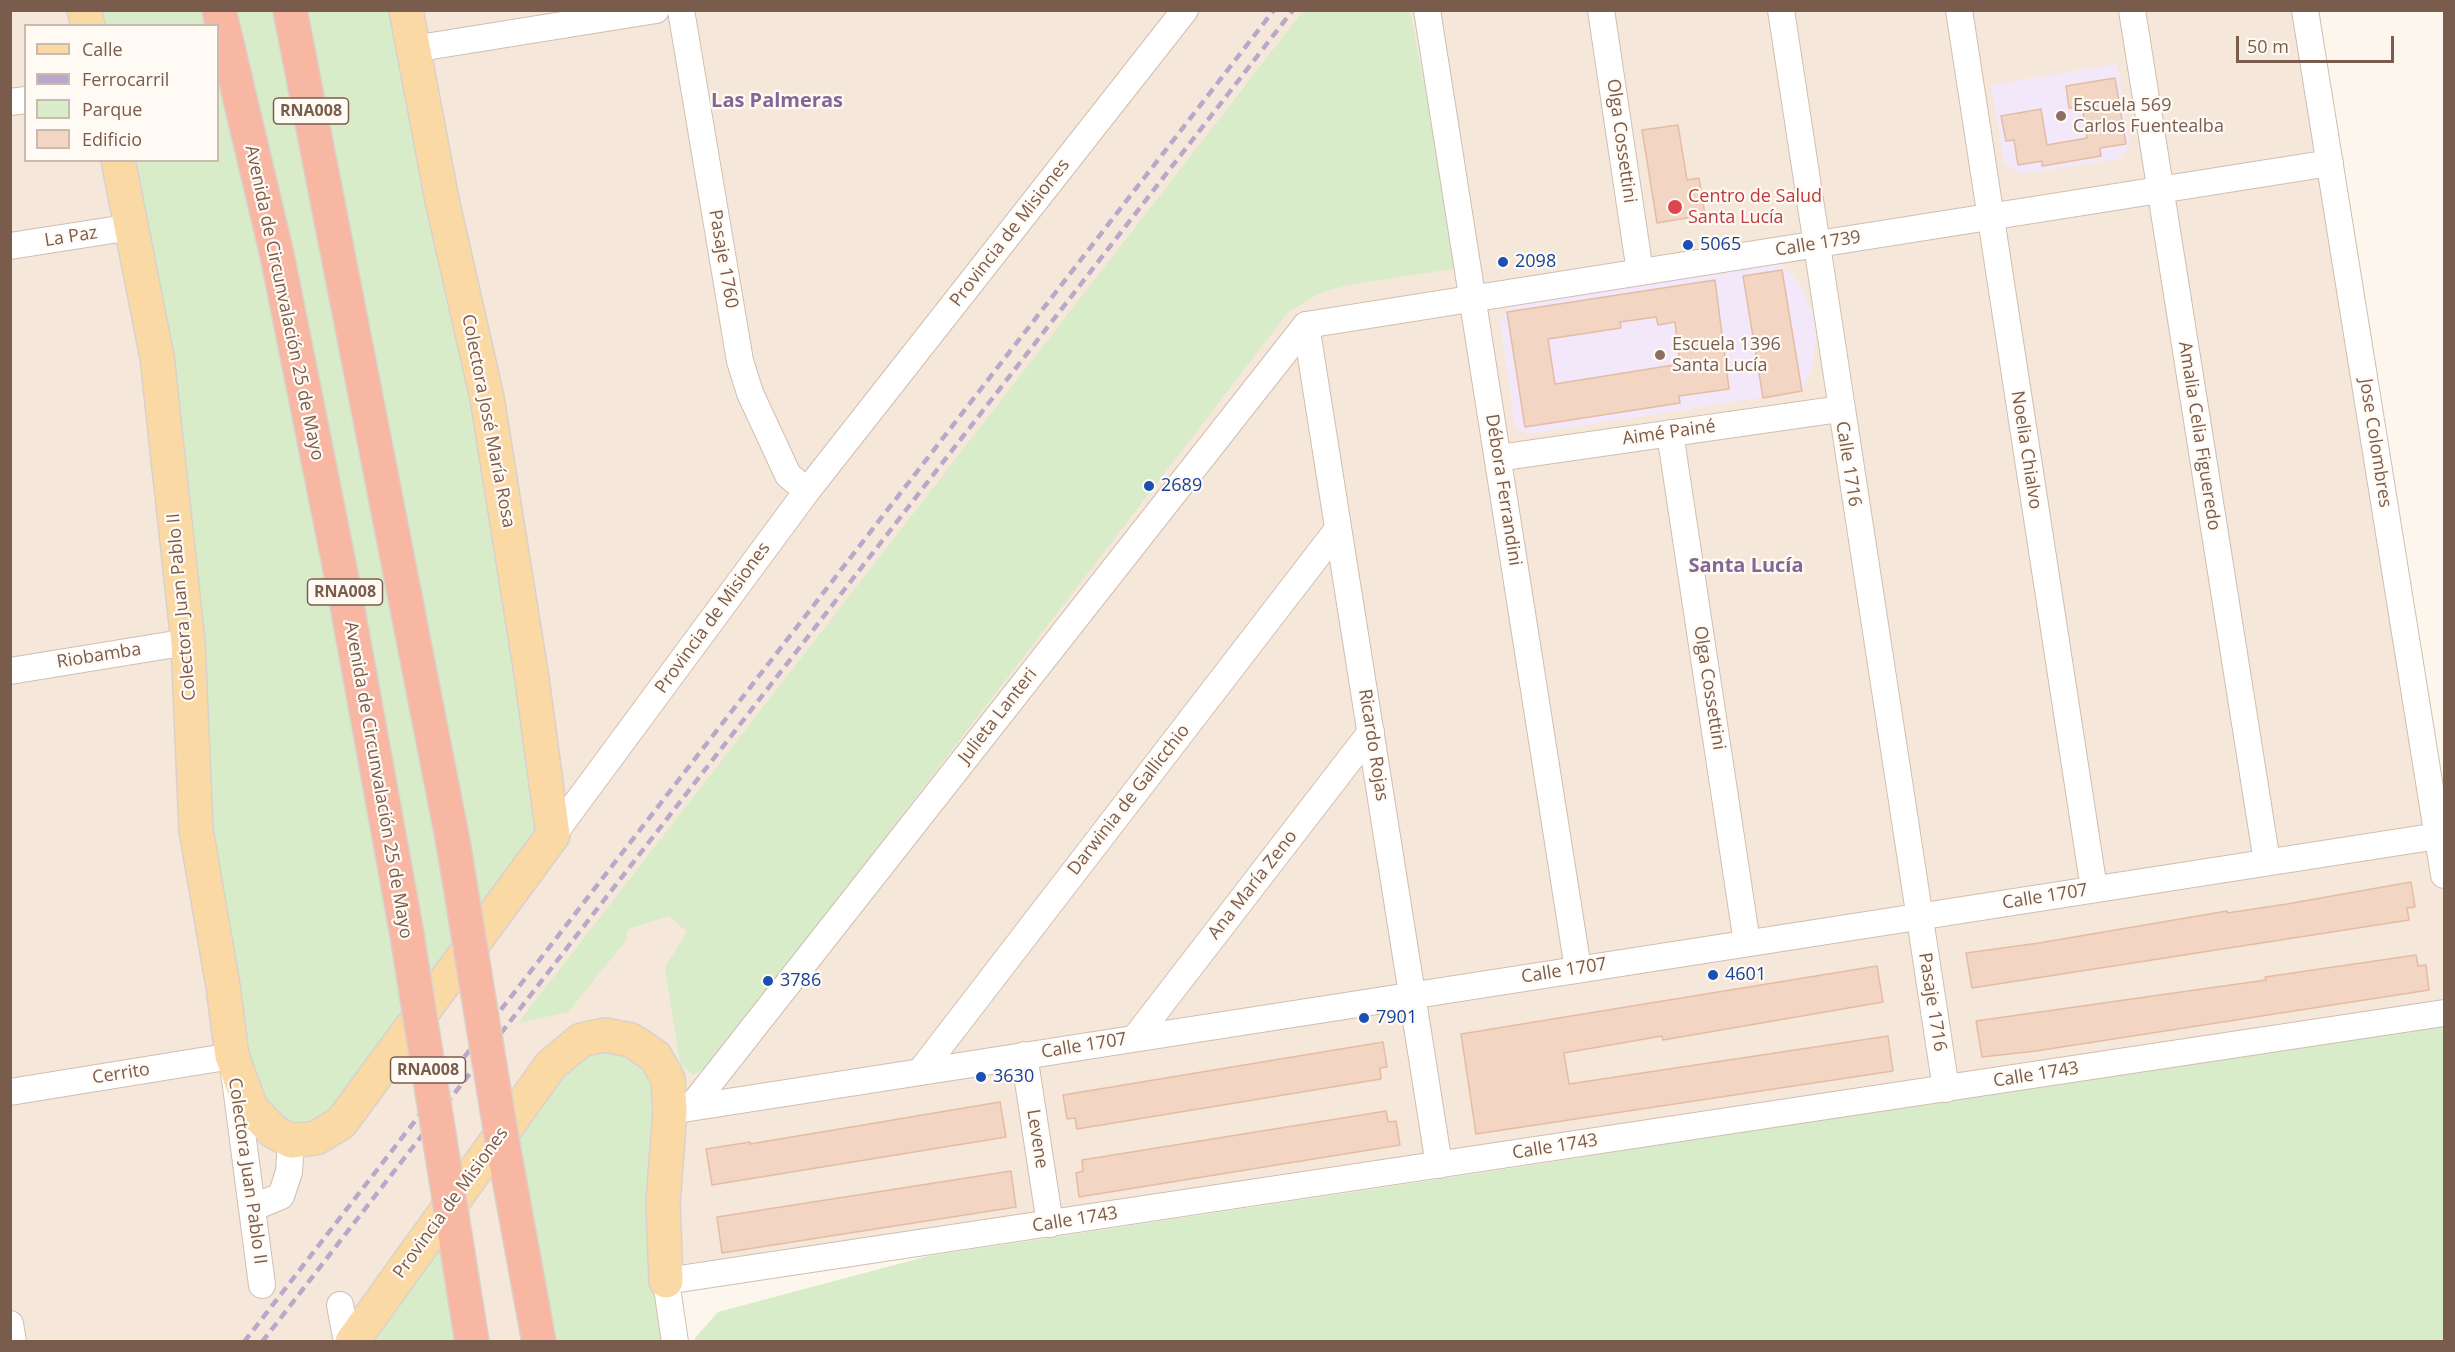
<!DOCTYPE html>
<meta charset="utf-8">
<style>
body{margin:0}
#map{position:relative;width:2455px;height:1352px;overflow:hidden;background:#fdf6ec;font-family:"Open Sans",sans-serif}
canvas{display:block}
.frame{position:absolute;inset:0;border:12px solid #7a5c4d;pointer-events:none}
.legend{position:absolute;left:24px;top:24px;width:195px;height:138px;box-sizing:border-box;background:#fffaf3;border:2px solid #cabbb1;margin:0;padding:8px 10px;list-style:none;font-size:18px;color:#7a5c4d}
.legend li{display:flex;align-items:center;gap:12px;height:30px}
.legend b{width:30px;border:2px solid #cabbb1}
.scale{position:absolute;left:2236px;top:36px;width:158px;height:27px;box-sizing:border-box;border:3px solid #7a5c4d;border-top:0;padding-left:8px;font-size:18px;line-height:21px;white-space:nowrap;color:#7a5c4d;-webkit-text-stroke:4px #fffaf3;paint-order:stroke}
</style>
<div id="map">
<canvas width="2455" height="1352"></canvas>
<div class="frame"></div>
<ul class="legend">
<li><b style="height:8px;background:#fbd9a5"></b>Calle</li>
<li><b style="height:8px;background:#b9a8c9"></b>Ferrocarril</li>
<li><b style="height:16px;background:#d8ecc9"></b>Parque</li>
<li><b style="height:16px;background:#f3d5c3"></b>Edificio</li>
</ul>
<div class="scale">50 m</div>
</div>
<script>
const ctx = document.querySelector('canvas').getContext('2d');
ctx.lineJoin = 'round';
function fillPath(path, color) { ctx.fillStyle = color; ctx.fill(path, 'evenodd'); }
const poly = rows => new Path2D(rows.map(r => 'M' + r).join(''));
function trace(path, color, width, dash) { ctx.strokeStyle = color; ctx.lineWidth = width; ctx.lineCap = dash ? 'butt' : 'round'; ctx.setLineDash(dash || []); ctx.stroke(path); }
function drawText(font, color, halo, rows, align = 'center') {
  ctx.font = font + ' "Open Sans",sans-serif'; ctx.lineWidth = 4.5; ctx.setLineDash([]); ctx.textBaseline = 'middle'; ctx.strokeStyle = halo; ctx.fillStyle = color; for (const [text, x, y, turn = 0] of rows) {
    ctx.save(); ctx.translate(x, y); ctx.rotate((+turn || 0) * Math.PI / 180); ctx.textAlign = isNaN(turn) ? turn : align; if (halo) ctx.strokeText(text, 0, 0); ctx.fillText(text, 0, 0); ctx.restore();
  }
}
const residential = poly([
 [10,11,2305,11,2444,875,2444,1013,667,1281,675,1341,11,1341],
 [26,26,218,26,218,160,26,160]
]);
const education = poly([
 [2117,64,2130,146,2118,159,2021,174,2004,162,1991,85],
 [1776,261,1793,275,1802,288,1813,316,1816,332,1813,363,1802,391,1528,434,1515,426,1500,321,1512,301]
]);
const green = poly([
 [84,11,406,11,553,835,316,1138,251,1108,118,161,218,160,218,26,88,25],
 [1303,11,1410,11,1459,268,1353,284,1322,292,1289,311,710,1065,693,1075,680,1064,665,967,687,932,669,916,628,929,625,942,568,1012,518,1023],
 [2444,1023,2444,1341,695,1342,695,1338,718,1312,928,1256,1545,1163,2256,1050],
 [581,1040,655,1056,675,1341,539,1341,502,1140],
 [451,1210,472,1341,352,1342]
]);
const building = poly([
 [2115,78,2126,144,2100,148,2101,156,2042,166,2042,161,2018,165,2014,140,2006,141,2001,116,2041,109,2047,145,2087,138,2082,106,2069,108,2066,86,2115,78],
 [1678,125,1687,180,1699,178,1705,215,1657,223,1642,130,1678,125],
 [1782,270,1802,391,1763,398,1743,276,1782,270],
 [1715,280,1729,389,1679,396,1680,403,1525,427,1507,312,1715,280],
 [1656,317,1658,325,1675,322,1680,364,1555,384,1548,339,1621,328,1620,322,1656,317],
 [2411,882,2415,907,2407,908,2409,920,1972,988,1966,953,2039,943,2227,911,2227,913,2287,904,2411,882],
 [2416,955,2418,966,2426,965,2429,990,2036,1051,1982,1057,1976,1021,2266,980,2265,977,2416,955],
 [1877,966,1883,1002,1663,1040,1662,1036,1564,1053,1569,1084,1888,1036,1893,1071,1476,1134,1461,1034,1877,966],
 [1383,1042,1387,1067,1380,1068,1381,1079,1077,1129,1075,1118,1067,1119,1063,1095,1383,1042],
 [1000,1102,1006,1137,712,1185,706,1149,750,1142,750,1144,1000,1102],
 [1386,1111,1388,1122,1396,1121,1400,1145,1079,1197,1076,1173,1083,1171,1082,1160,1386,1111],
 [1011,1171,1016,1207,722,1253,717,1217,1011,1171]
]);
const minor = poly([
 [681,10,740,361,750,393,788,475,807,491],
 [1427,10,1578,969],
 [1601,10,1640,272],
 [1781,10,1946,1089],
 [1959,10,2094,889],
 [2132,10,2267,862],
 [2305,10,2444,875],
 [413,49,656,10],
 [10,102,26,100],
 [10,246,132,227],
 [1306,325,2330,163],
 [1306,325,1439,1165],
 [1670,433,1747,943],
 [1498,458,1840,409],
 [10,671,188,642],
 [553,835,807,491,1185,10],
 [1135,1038,1371,732],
 [1024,1055,1050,1224],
 [920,1072,1338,529],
 [10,1092,232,1056,262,1285],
 [691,1107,1306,325],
 [670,1111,2438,836],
 [252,1208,281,1196,289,1172,291,1141],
 [340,1305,347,1342],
 [10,1324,13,1342],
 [675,1342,666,1281,2444,1013]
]);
const major = poly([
 [84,10,88,26],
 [118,160,157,357,188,642,196,830,223,986,232,1056,251,1108,273,1131,291,1141,316,1138,341,1123,553,835,532,679,487,398,442,200,406,10],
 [352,1342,551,1065,581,1040,605,1035,631,1040,655,1056,668,1079,670,1111,663,1203,666,1281]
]);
const highway = poly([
 [219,10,277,255,345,594,406,929],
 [290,10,453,842],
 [502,1140,539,1342],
 [451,1210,472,1342]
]);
const rail = poly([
 [244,1342,1274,10],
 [262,1342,1293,10]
]);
const highwayBridge = poly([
 [453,842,502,1140],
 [406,929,451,1210]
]);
const markers = [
 [2061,116,6,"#8d6e63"],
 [1675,207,8,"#e0444e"],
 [1688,245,6,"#1a4fb4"],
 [1503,262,6,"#1a4fb4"],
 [1660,355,6,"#8d6e63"],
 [1149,486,6,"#1a4fb4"],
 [1713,975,6,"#1a4fb4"],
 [768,981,6,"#1a4fb4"],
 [1364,1018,6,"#1a4fb4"],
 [981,1077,6,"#1a4fb4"]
];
const shields = [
 [311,111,75],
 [345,592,75],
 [428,1070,75]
];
const shieldNames = [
 ["RNA008",311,111],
 ["RNA008",345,592],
 ["RNA008",428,1070]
];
const educationNames = [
 ["Escuela 569",2073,106],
 ["Carlos Fuentealba",2073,127],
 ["Escuela 1396",1672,345],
 ["Santa Lucía",1672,366]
];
const streetNames = [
 ["Olga Cossettini",1621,141,82],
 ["Provincia de Misiones",1010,233,-52],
 ["La Paz",71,237,-9],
 ["Calle 1739",1818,244,-9],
 ["Pasaje 1760",723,259,80],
 ["Avenida de Circunvalación 25 de Mayo",284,303,78],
 ["Colectora José María Rosa",488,421,79],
 ["Aimé Painé",1669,433,-8],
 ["Amalia Celia Figueredo",2199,436,81],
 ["Jose Colombres",2375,443,81],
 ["Noelia Chialvo",2026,450,81],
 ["Calle 1716",1848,464,81],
 ["Débora Ferrandini",1503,490,81],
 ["Colectora Juan Pablo II",182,607,-95],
 ["Provincia de Misiones",713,618,-54],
 ["Riobamba",99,656,-9],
 ["Olga Cossettini",1709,688,81],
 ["Julieta Lanteri",998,716,-52],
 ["Ricardo Rojas",1373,745,81],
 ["Avenida de Circunvalación 25 de Mayo",378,780,80],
 ["Darwinia de Gallicchio",1129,800,-52],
 ["Ana María Zeno",1253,885,-52],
 ["Calle 1707",2045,897,-9],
 ["Calle 1707",1564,971,-9],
 ["Pasaje 1716",1932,1002,81],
 ["Calle 1707",1084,1046,-9],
 ["Cerrito",121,1074,-9],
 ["Calle 1743",2036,1075,-9],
 ["Levene",1037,1139,81],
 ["Calle 1743",1555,1147,-9],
 ["Colectora Juan Pablo II",247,1171,82],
 ["Provincia de Misiones",451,1203,-54],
 ["Calle 1743",1075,1220,-9]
];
const healthNames = [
 ["Centro de Salud",1688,197],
 ["Santa Lucía",1688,218]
];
const transitNames = [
 ["5065",1700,245],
 ["2098",1515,262],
 ["2689",1161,486],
 ["4601",1725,975],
 ["3786",780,981],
 ["7901",1376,1018],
 ["3630",993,1077]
];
const neighbourhoodNames = [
 ["Las Palmeras",777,101],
 ["Santa Lucía",1746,566]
];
fillPath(residential, '#f5e8da');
fillPath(education, '#f3e8fa');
fillPath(green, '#d8ecc9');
fillPath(building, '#f3d5c3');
trace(building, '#e6bba3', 1.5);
trace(minor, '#d1beb0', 28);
trace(major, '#dad1cd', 36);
trace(highway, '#dad1cd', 36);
trace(minor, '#fff', 26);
trace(major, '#fbd9a5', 33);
trace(highway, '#f7b7a3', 33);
trace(rail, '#b9a8c9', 4.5, [9, 6]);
trace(highwayBridge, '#dad1cd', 36, []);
trace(highwayBridge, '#f7b7a3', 33);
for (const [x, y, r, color] of markers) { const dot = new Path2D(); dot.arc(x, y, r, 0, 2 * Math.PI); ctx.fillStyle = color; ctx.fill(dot); trace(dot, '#fffaf3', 2); }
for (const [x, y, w] of shields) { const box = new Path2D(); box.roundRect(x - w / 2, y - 13, w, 26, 4.5); ctx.fillStyle = '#fffaf3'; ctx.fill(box); trace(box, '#7a5c4d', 1.5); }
drawText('bold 16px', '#7a5c4d', null, shieldNames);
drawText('18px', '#785e54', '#fffaf3', educationNames, 'left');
drawText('18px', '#7a5c4d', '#fffaf3', streetNames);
drawText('18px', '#be3a42', '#fffaf3', healthNames, 'left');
drawText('18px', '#164399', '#fffaf3', transitNames, 'left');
drawText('bold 20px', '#846695', '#fffaf3', neighbourhoodNames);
</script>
